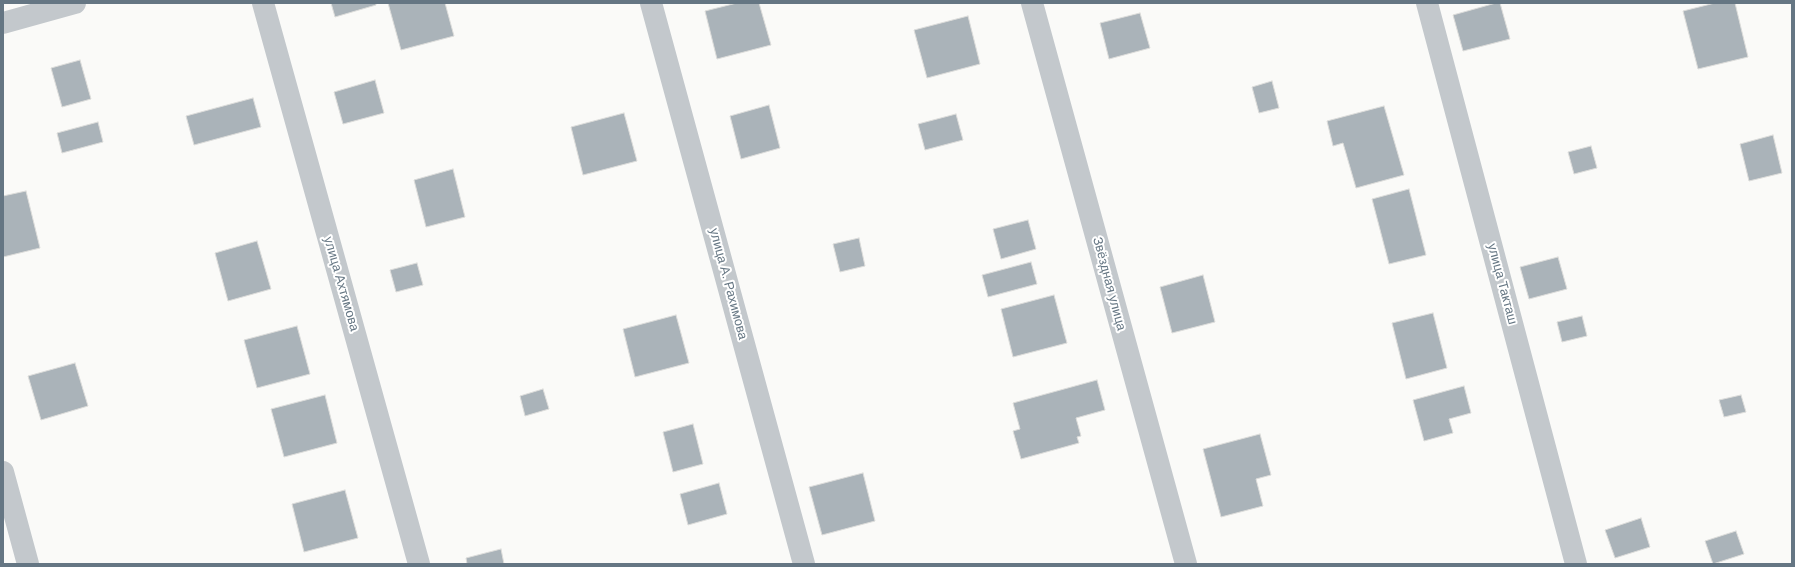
<!DOCTYPE html>
<meta charset="utf-8">
<style>
body{margin:0}
#map{position:relative;width:1795px;height:567px;overflow:hidden;background:#fafaf8;font-family:Arial,sans-serif}
canvas{display:block}
.frame{position:absolute;inset:0;border:4px solid #657683;pointer-events:none}
</style>
<div id="map">
<canvas width="1795" height="567"></canvas>
<div class="frame"></div>
</div>
<script>
const ctx = document.querySelector('canvas').getContext('2d');
ctx.lineJoin = 'round';
function fillPath(path, color) { ctx.fillStyle = color; ctx.fill(path, 'evenodd'); }
const poly = rows => new Path2D(rows.map(r => 'M' + r).join(''));
function trace(path, color, width, dash) { ctx.strokeStyle = color; ctx.lineWidth = width; ctx.lineCap = dash ? 'butt' : 'round'; ctx.setLineDash(dash || []); ctx.stroke(path); }
function drawText(font, color, halo, rows, align = 'center') {
  ctx.font = font + ' Arial,sans-serif'; ctx.lineWidth = 4; ctx.setLineDash([]); ctx.textBaseline = 'middle'; ctx.strokeStyle = halo; ctx.fillStyle = color; for (const [text, x, y, turn = 0] of rows) {
    ctx.save(); ctx.translate(x, y); ctx.rotate((+turn || 0) * Math.PI / 180); ctx.textAlign = isNaN(turn) ? turn : align; if (halo) ctx.strokeText(text, 0, 0); ctx.fillText(text, 0, 0); ctx.restore();
  }
}
const building = poly([
 [331,3,376,3,376,5,335,17,331,3],
 [388,3,445,3,454,36,401,50,388,3],
 [737,3,759,3,771,45,717,59,705,11,737,3],
 [1496,3,1500,3,1510,39,1463,51,1453,15,1496,3],
 [1715,3,1735,3,1748,57,1698,69,1683,11,1715,3],
 [1140,13,1150,48,1109,59,1100,23,1140,13],
 [968,16,980,64,927,78,914,30,968,16],
 [80,60,91,99,62,107,51,68,80,60],
 [375,80,384,113,343,124,334,92,375,80],
 [1272,81,1279,108,1259,113,1252,87,1272,81],
 [253,98,261,127,194,145,186,116,253,98],
 [769,105,780,148,741,159,730,116,769,105],
 [1384,106,1404,175,1356,188,1343,143,1333,146,1327,121,1384,106],
 [624,113,637,161,583,175,571,127,624,113],
 [956,114,963,140,925,150,918,124,956,114],
 [98,122,103,142,62,153,57,133,98,122],
 [1773,135,1782,173,1749,181,1740,144,1773,135],
 [1591,146,1597,168,1574,174,1568,152,1591,146],
 [453,169,465,217,426,227,414,180,453,169],
 [1409,189,1426,255,1389,264,1372,199,1409,189],
 [26,191,40,248,3,257,3,196,26,191],
 [1028,220,1036,249,1001,259,993,229,1028,220],
 [859,238,865,266,840,272,833,244,859,238],
 [257,241,271,289,228,301,215,253,257,241],
 [1558,257,1567,289,1529,299,1520,267,1558,257],
 [1031,262,1037,284,988,297,982,275,1031,262],
 [417,263,423,285,396,292,390,270,417,263],
 [1203,275,1215,322,1172,333,1160,287,1203,275],
 [1054,295,1067,343,1013,357,1001,309,1054,295],
 [1433,313,1447,368,1406,379,1392,323,1433,313],
 [676,315,689,363,635,377,623,329,676,315],
 [1582,316,1587,336,1562,342,1557,322,1582,316],
 [297,326,310,374,257,388,244,340,297,326],
 [75,363,88,406,41,420,28,376,75,363],
 [1097,380,1105,410,1076,418,1081,436,1077,437,1079,443,1021,459,1013,431,1020,429,1013,403,1097,380],
 [1464,386,1471,413,1449,419,1453,433,1424,441,1413,400,1464,386],
 [543,389,549,409,525,416,520,396,543,389],
 [325,395,337,443,284,457,271,409,325,395],
 [1741,395,1746,412,1724,417,1719,400,1741,395],
 [693,424,703,464,673,472,663,432,693,424],
 [1260,434,1271,475,1256,479,1263,506,1221,517,1203,449,1260,434],
 [863,473,875,521,822,535,809,487,863,473],
 [719,483,727,514,688,525,680,494,719,483],
 [345,490,358,538,304,552,292,504,345,490],
 [1641,518,1650,547,1615,558,1605,530,1641,518],
 [1736,531,1744,554,1713,564,1705,541,1736,531],
 [501,549,504,564,467,564,466,558,501,549]
]);
const minor = poly([
 [263,3,419,564],
 [651,3,804,564],
 [1032,3,1186,564],
 [1427,3,1576,564],
 [3,23,75,3],
 [3,472,28,564]
]);
const streetNames = [
 ["улица Ахтямова",341,284,74],
 ["улица А. Рахимова",728,284,75],
 ["Звёздная улица",1109,284,75],
 ["улица Такташ",1502,284,75]
];
fillPath(building, '#aab3b9');
trace(building, '#dcdcda', 1);
trace(minor, '#c3c8cc', 22);
drawText('13px', '#657683', '#fff', streetNames);
</script>
